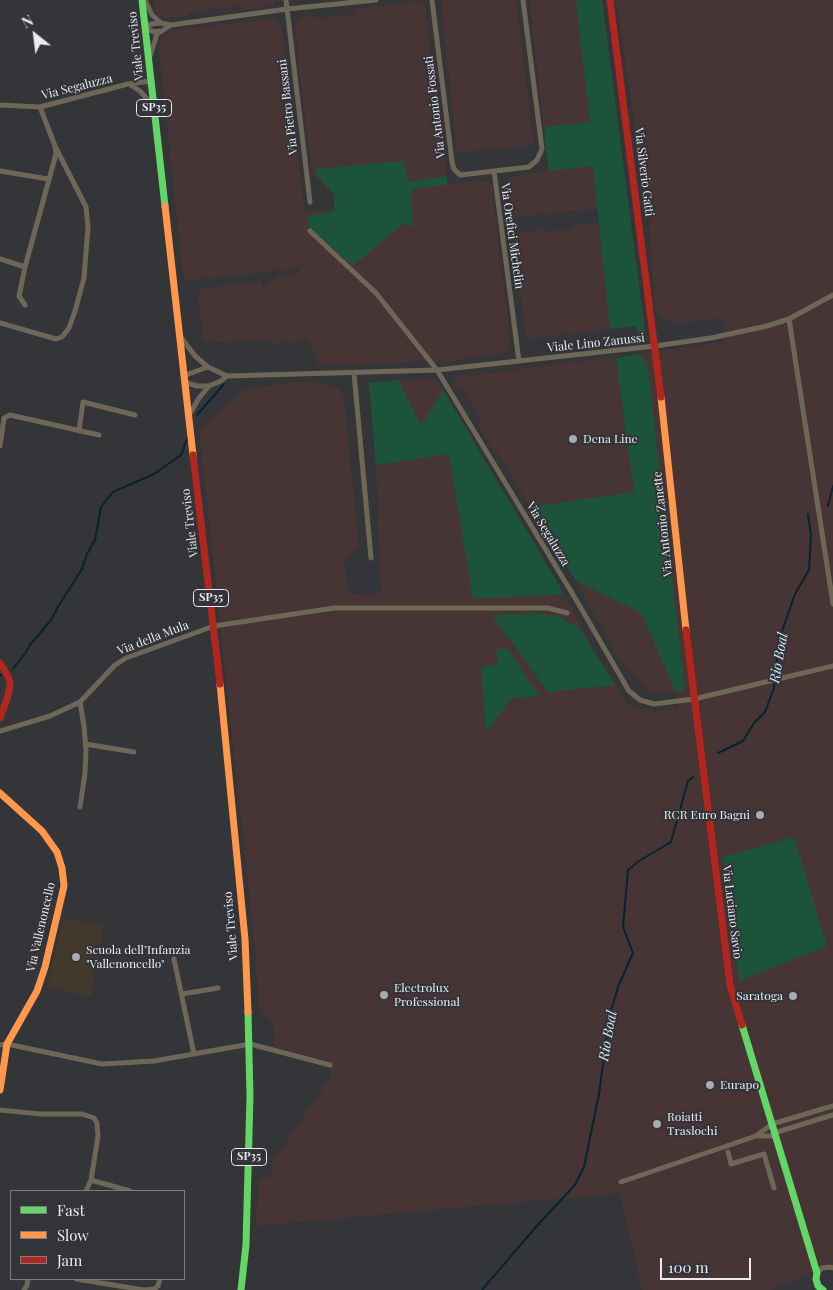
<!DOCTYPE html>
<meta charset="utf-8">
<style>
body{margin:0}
#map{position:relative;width:833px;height:1290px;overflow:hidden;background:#343538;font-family:"Playfair Display",serif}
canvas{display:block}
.legend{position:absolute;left:10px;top:1190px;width:175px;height:90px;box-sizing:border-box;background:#32343a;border:1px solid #7c7d82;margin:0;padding:6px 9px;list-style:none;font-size:15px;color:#eaebef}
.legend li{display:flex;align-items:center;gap:10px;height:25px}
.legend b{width:25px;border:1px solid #7c7d82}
.north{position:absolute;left:10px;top:10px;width:50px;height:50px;-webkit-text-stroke:4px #32343a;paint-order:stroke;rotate:331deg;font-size:14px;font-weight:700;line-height:20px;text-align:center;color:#eaebef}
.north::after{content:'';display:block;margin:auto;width:18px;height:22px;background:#eaebef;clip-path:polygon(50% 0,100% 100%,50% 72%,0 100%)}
.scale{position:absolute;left:660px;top:1258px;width:91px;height:22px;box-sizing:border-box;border:2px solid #eaebef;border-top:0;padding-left:6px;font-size:15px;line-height:18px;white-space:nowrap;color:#eaebef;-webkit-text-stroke:4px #32343a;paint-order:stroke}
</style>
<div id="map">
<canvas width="833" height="1290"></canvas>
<ul class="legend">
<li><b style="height:6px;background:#63d668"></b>Fast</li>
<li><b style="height:6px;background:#ff974d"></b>Slow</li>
<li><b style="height:6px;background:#b3261e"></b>Jam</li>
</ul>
<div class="north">N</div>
<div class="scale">100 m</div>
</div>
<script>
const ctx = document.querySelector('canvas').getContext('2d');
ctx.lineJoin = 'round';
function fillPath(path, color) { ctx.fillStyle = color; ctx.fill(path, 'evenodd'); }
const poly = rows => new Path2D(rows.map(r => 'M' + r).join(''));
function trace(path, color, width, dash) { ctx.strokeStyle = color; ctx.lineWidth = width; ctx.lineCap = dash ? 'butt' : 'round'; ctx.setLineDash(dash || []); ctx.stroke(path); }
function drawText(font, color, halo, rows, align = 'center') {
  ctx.font = font + ' "Playfair Display",serif'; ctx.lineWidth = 4; ctx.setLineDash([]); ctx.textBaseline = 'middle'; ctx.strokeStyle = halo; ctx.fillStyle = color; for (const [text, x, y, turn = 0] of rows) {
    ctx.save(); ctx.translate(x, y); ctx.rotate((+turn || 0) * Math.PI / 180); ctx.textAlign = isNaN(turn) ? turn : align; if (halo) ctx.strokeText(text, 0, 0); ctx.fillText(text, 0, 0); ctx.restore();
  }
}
const industrial = poly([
 [153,0,276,0,272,5,267,7,239,10,238,6,187,12,188,16,167,18,155,13],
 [444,0,516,0,534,145,457,153,442,10,441,3],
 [529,0,602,0,645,332,637,333,636,326,526,339,513,239,516,234,543,229,545,231,569,230,570,226,599,223,598,209,513,217,511,214,507,182,510,179,515,176,549,171],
 [616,0,833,0,833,1266,771,1290,642,1290,620,1193,256,1226,258,1179,273,1178,272,1163,328,1081,331,1072,329,1060,275,1048,274,1024,258,1006,256,957,199,429,246,389,304,381,332,385,339,389,344,397,359,547,344,559,348,594,381,593,376,465,369,383,398,380,435,379,443,390,564,594,583,631,626,702,634,708,656,711,678,708,676,692,650,693,619,659,576,581,530,507,497,451,494,452,476,422,482,421,462,387,454,388,452,384,457,377,605,358,616,358,665,350,724,343,724,318,675,323,660,316,655,305,648,212],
 [422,1,425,6,448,184,485,180,490,182,492,187,511,349,505,353,440,363,423,361,357,365,318,364,308,340,271,344,271,339,207,343,203,337,198,294,203,288,261,282,263,290,277,277,299,274,299,268,184,281,158,42,163,36,176,30,268,19,275,20,279,24,282,28,305,212,335,209,333,193,313,173,311,163,299,66,296,27,297,21,309,14,310,19,355,14,354,9]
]);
const education = poly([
 [63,918,104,925,91,996,47,988]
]);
const green = poly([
 [576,0,602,0,645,332,637,333,636,326,610,329,593,166,549,171,544,127,590,122],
 [404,161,408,182,446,176,448,185,411,189,413,227,404,223,353,266,308,226,308,216,335,211,333,193,318,177,315,169],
 [640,354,648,369,685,690,676,692,641,613,576,581,530,507,634,492,616,358],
 [398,380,421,426,443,390,564,594,473,599,449,454,376,465,369,383],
 [533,613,558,616,580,629,615,685,548,692,492,615],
 [496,649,508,649,539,696,512,698,486,732,481,667,498,664],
 [794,837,827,946,739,981,723,857]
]);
const stream = poly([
 [197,415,224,384],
 [828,506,833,486],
 [13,669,26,652,30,645,51,620,59,605,82,569,87,554,95,540,101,507,107,499,113,492,154,474,181,455,187,439],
 [0,675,1,675],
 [718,753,743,741,754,723,765,712,774,688,779,640,795,594,809,570,811,535,808,514],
 [482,1290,535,1228,575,1185,584,1167,599,1094,609,1018,618,987,633,953,623,927,628,870,639,861,671,842,688,781,693,777]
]);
const street = poly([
 [145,0,152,15,161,23,170,25],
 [286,0,310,202],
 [432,0,452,162,454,169,460,175,529,167,537,160,542,149,523,0],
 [159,31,154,32,146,28,151,24,161,23],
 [150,56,157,34,171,25,287,9,376,0],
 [129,84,140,91,154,107],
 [0,105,40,107,128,84,151,81],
 [0,171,48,179],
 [494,171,519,361],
 [310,231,376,293,437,370,578,603,629,691,640,700,654,704,694,699,833,666],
 [0,259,25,267],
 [25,305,19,296,25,267,56,154,55,146,40,107],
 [789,319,833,604],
 [0,323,56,339,62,337,69,328,75,311,84,278,88,227,86,207,55,146],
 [180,336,195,356,208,367,227,376,437,370,655,346,711,338,767,326,789,319,833,295],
 [354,373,371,558],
 [183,376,208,367],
 [184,382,197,386,209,386,221,381,227,376],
 [188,417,199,398,209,386],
 [79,431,83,402,135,415],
 [0,446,4,418,10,415,99,435],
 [80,702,84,726,86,750,85,773,80,807],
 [0,731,50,716,80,702,115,665,126,658,214,626,334,608,548,608,567,613],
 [85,744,134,752],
 [174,959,194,1054],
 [182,994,218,988],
 [0,1045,7,1044,102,1064,154,1061,250,1044,330,1065],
 [0,1110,40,1114,82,1114,94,1118,97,1123,98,1136,91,1180,86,1191],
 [774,1133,833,1115],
 [756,1136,775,1136],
 [728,1152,731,1164,764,1154,774,1188],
 [91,1180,130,1191],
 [621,1182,756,1136,772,1124,833,1106],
 [817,1273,822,1268,830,1267,833,1268],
 [76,1279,144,1290,154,1289,158,1286,160,1279],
 [24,1290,27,1285,28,1279]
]);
const fast = poly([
 [142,0,165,206],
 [742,1025,817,1273,816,1279,818,1286,823,1290],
 [241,1290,246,1245,250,1096,248,1012]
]);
const slow = poly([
 [165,206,193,455],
 [661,397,686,630],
 [220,684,245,939,248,1012],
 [0,793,42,831,57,852,62,868,64,886,45,967,37,991,7,1044,0,1090]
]);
const jam = poly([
 [610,0,661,397],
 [193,455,220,684],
 [686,630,730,985,742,1025],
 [0,663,9,678,10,685,8,696,0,718]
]);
const markers = [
 [573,439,5,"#aaabaf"],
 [760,815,5,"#aaabaf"],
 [76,957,5,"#aaabaf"],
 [384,995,5,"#aaabaf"],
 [793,996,5,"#aaabaf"],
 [710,1085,5,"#aaabaf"],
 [657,1124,5,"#aaabaf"]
];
const shields = [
 [154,108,35],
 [211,598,35],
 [249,1157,35]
];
const shieldNames = [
 ["SP35",154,108],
 ["SP35",211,598],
 ["SP35",249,1157]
];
const streetNames = [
 ["Viale Treviso",136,46,-96],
 ["Via Segaluzza",77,87,-14],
 ["Via Pietro Bassani",288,107,-97],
 ["Via Antonio Fossati",435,107,-97],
 ["Via Silverio Gatti",644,172,83],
 ["Via Orefici Michelin",512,236,82],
 ["Viale Lino Zanussi",596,343,-6],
 ["Viale Treviso",190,523,-97],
 ["Via Antonio Zanette",663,524,-96],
 ["Via Segaluzza",548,534,59],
 ["Via della Mula",153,638,-21],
 ["Via Luciano Savio",732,912,83],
 ["Viale Treviso",231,926,-95],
 ["Via Vallenoncello",41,927,-77]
];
const poiNames = [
 ["Dena Line",583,439],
 ["RCR Euro Bagni",750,815,"right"],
 ["Scuola dell’Infanzia",86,950],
 ["\"Vallenoncello\"",86,964],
 ["Electrolux",394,988],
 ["Professional",394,1002],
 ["Saratoga",783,996,"right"],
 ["Eurapo",720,1085],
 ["Roiatti",667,1117],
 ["Traslochi",667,1131]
];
const waterNames = [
 ["Rio Boal",779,658,-80],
 ["Rio Boal",608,1036,-80]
];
fillPath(industrial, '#473535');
fillPath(education, '#42392c');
fillPath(green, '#1c543b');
trace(stream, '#052430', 2);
trace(street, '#6e6757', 5);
trace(fast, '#63d668', 7);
trace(slow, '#ff974d', 7);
trace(jam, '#b3261e', 7);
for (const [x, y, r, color] of markers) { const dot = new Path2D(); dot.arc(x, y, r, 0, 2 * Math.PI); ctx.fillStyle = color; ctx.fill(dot); trace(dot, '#32343a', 2); }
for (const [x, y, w] of shields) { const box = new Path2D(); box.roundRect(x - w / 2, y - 8.5, w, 17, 4); ctx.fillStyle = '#32343a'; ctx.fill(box); trace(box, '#eaebef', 1); }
drawText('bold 11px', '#eaebef', null, shieldNames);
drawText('12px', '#eaebef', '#32343a', streetNames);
drawText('12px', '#eaebef', '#32343a', poiNames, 'left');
drawText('italic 14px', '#cde6f1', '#32343a', waterNames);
</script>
